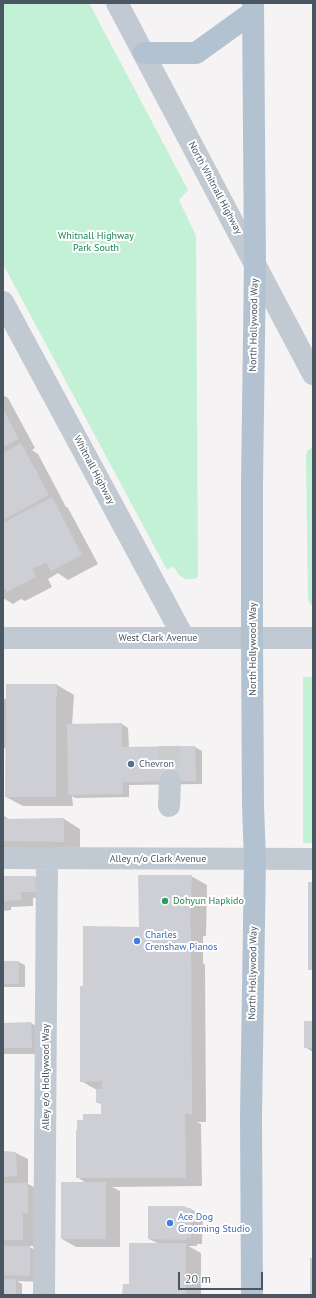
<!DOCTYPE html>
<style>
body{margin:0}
#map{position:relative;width:316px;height:1298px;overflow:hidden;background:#f5f3f3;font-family:"PT Sans",sans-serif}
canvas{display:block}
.frame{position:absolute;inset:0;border:4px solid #4a5661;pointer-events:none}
.scale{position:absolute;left:178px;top:1272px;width:85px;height:18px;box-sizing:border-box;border:2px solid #4a5661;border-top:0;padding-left:5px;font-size:12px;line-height:14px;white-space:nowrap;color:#4a5661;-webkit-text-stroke:3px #fff;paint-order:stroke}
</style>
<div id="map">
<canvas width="316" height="1298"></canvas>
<div class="frame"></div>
<div class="scale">20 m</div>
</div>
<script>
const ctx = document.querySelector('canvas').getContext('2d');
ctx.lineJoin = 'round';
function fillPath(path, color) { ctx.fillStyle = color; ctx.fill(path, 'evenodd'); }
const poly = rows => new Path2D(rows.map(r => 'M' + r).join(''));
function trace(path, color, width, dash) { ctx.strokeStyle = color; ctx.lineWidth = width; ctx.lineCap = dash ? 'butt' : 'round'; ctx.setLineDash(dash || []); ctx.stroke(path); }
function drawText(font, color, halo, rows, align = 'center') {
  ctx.font = font + ' "PT Sans",sans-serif'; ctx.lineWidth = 4; ctx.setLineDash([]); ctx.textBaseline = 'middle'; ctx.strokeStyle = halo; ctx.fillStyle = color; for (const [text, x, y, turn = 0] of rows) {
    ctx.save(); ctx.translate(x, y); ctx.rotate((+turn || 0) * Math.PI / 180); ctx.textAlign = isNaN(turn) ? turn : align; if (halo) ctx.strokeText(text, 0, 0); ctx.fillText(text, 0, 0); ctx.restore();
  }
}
const green = poly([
 [3,3,89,3,188,190,179,200,196,236,198,577,194,579,185,579,179,575,173,566,167,570,3,264],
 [313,447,313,606,310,604,308,599,306,455,308,450],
 [303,677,313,677,313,843,303,843]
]);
const shadow = poly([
 [3,395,8,398,35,448,32,450,38,454,65,505,64,505,68,508,98,564,68,580,58,573,48,579,52,587,25,601,21,599,13,604,3,598],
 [57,685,74,695,72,725,122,724,128,728,129,748,195,747,202,751,202,784,129,785,129,797,75,798,72,796,73,806,23,806,6,797,7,748,3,748,3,698,7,700],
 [3,815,10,820,64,819,80,829,80,851,3,850],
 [191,876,207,885,206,936,203,936,203,963,205,965,206,1122,197,1122,201,1124,202,1186,112,1187,120,1191,120,1247,76,1247,62,1239,86,1183,77,1177,78,1131,105,1115,102,1105,97,1102,97,1090,81,1081,84,987,140,928],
 [3,877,35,877,47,884,47,898,33,898,33,906,11,907,11,910,3,911],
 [3,962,19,962,25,965,25,987,3,987],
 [313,1022,313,1052,305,1047],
 [31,1023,43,1030,43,1054,3,1054,3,1024],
 [3,1152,16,1153,28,1159,28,1184,40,1190,34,1246,28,1246,41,1254,41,1282,17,1281,22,1284,22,1295,3,1295],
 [149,1207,185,1207,191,1209,203,1216,202,1244,197,1244,197,1246,188,1246,201,1253,201,1295,124,1295,130,1285,159,1244,149,1239]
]);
const building = poly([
 [3,409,19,439,3,447],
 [21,443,49,495,3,520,3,453],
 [52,497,82,555,51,571,46,562,32,569,36,577,7,592,6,589,3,590,3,523],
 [6,684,57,684,57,697,56,697,56,797,5,797],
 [122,723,122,747,195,746,196,781,123,782,123,794,68,795,67,724],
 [64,818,64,842,3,841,3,819],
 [138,875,192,875,190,927,191,927,192,1114,185,1114,186,1178,76,1178,76,1130,77,1130,77,1120,83,1120,83,1114,101,1114,101,1103,96,1103,96,1089,102,1089,102,1081,80,1082,80,986,83,986,83,926,139,927],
 [3,876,35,876,36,892,21,892,21,900,3,901],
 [308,882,313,882,313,970,308,970],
 [3,961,19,961,19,984,3,984],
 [304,1021,313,1021,313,1048,304,1048],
 [31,1022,32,1048,3,1048,3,1023],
 [3,1151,16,1152,17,1176,3,1177],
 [61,1182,106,1182,106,1239,61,1239],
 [3,1183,28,1183,28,1213,23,1213,23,1240,3,1240],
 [148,1206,185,1206,185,1208,191,1208,191,1238,186,1238,186,1240,148,1239],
 [129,1243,186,1243,186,1295,122,1295,123,1284,129,1284],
 [3,1246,30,1246,30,1276,3,1275],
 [310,1258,313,1258,313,1295,310,1295],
 [3,1279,16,1279,16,1295,3,1295]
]);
const minorTunnel = poly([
 [169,746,170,781]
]);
const minor = poly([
 [117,3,313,374],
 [3,302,184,638],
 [3,638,313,638],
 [169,806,170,781],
 [3,858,313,859],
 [44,1295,47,859]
]);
const major = poly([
 [144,53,196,53,253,12],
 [252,1295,251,1117,255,859,253,806,252,638,252,483,255,263,253,3]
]);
const markers = [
 [131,764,4,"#5c6f8a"],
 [165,901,4,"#2e9e5b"],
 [137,941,4,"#3f7fe0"],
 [170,1223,4,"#3f7fe0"]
];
const streetNames = [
 ["North Whitnall Highway",215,188,62],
 ["North Hollywood Way",254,325,-89],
 ["Whitnall Highway",94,470,62],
 ["West Clark Avenue",158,638],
 ["North Hollywood Way",253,649,-90],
 ["Alley n/o Clark Avenue",158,859],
 ["North Hollywood Way",253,973,-89],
 ["Alley e/o Hollywood Way",46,1077,-90]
];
const parkNames = [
 ["Whitnall Highway",96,236],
 ["Park South",96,248]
];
const serviceNames = [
 ["Chevron",139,764]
];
const leisureNames = [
 ["Dohyun Hapkido",173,901]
];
const shopNames = [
 ["Charles",145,935],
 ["Crenshaw Pianos",145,947],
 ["Ace Dog",178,1217],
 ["Grooming Studio",178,1229]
];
fillPath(green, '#c3f1d5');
fillPath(shadow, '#0003');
fillPath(building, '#cdcfd5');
trace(minorTunnel, '#caccce', 22, [22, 11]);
trace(minor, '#c1cad2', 22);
trace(major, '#b3c2d1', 22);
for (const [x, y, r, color] of markers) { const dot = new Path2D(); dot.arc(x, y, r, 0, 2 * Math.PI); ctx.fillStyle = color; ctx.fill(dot); trace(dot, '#fff', 1.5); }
drawText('10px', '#4a5661', '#fff', streetNames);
drawText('10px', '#17864f', '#fff', parkNames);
drawText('10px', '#4e5e75', '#fff', serviceNames, 'left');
drawText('10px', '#27864d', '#fff', leisureNames, 'left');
drawText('10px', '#366cbe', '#fff', shopNames, 'left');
</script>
